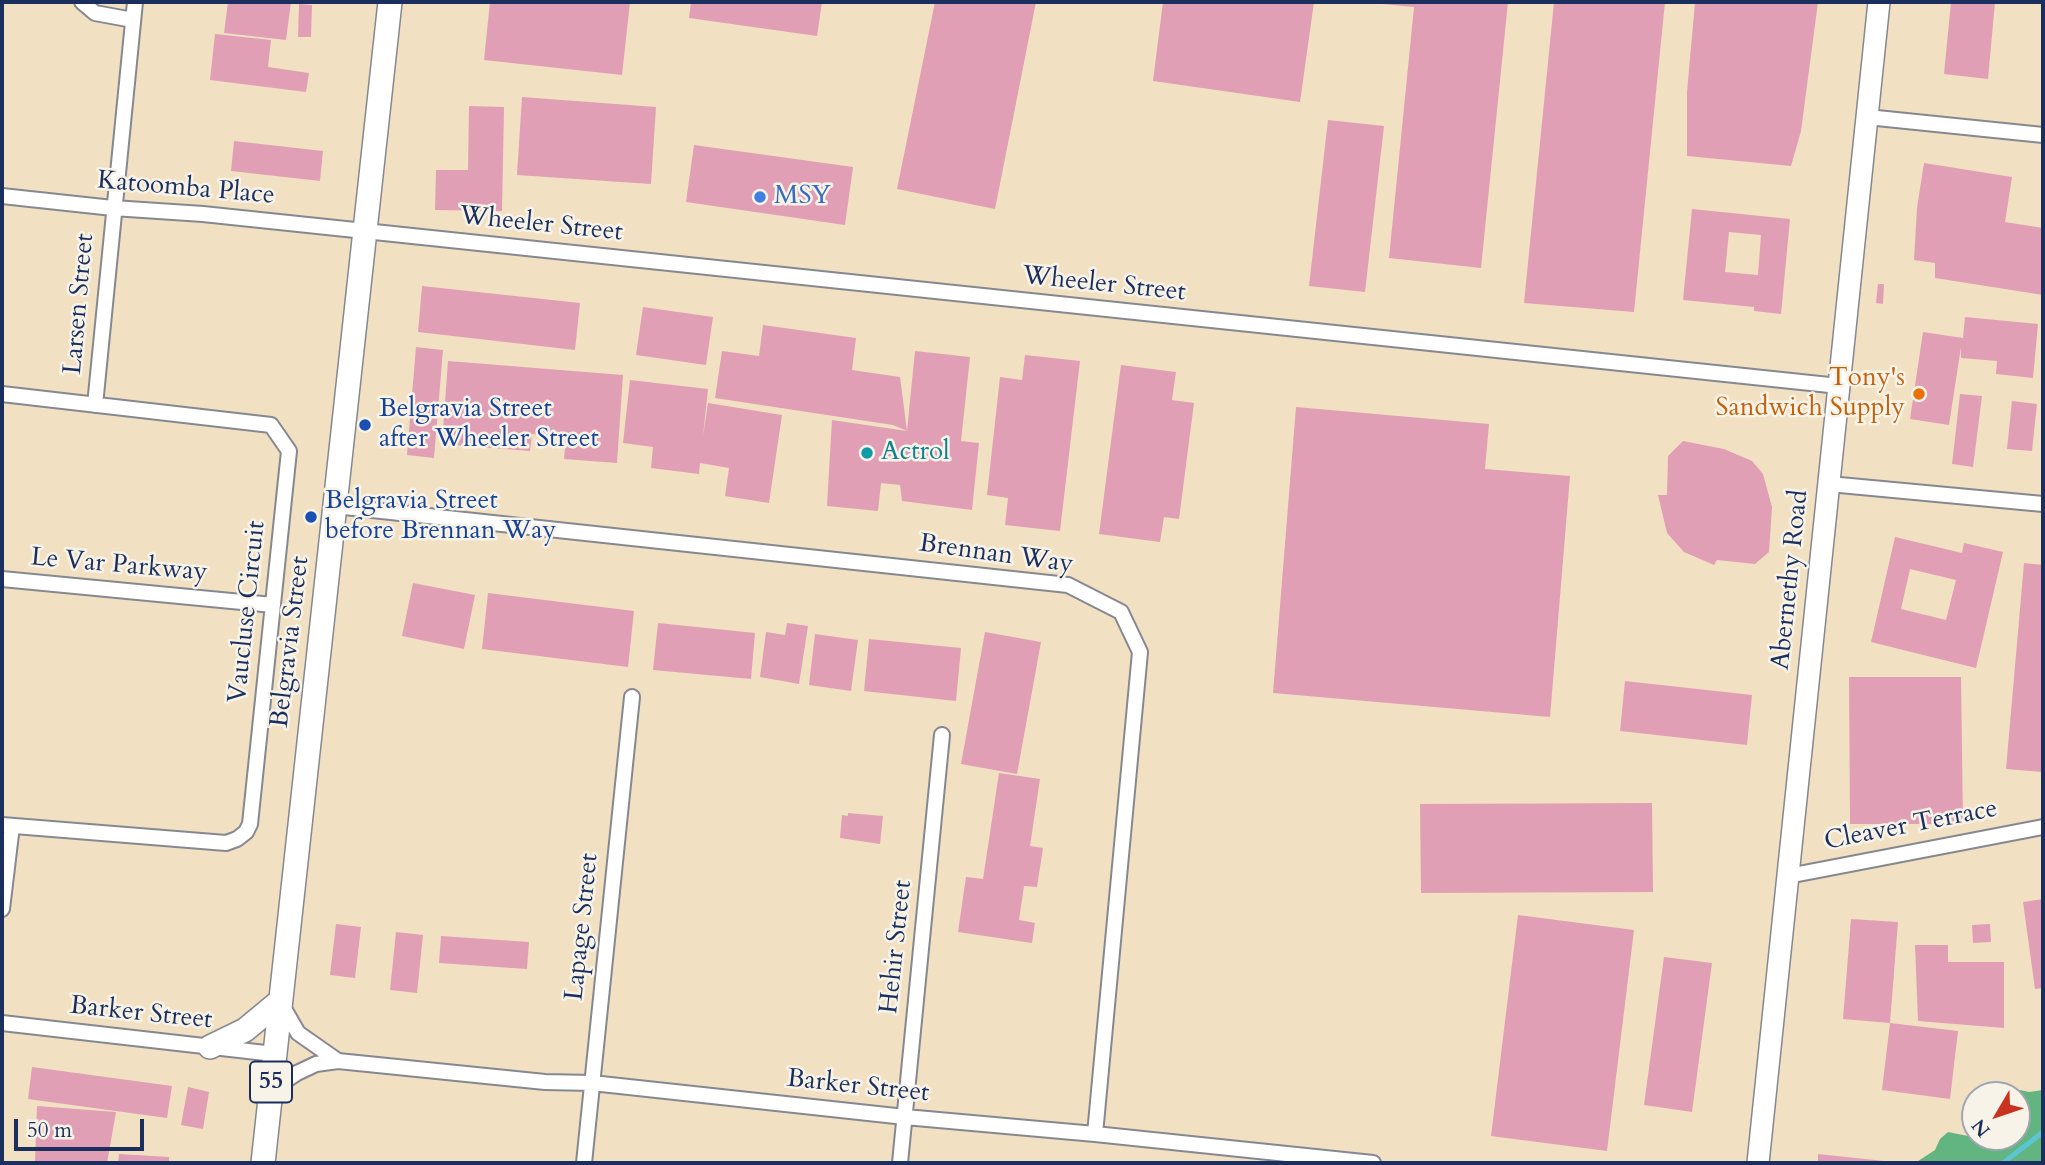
<!DOCTYPE html>
<style>
body{margin:0}
#map{position:relative;width:2045px;height:1165px;overflow:hidden;background:#f2e0c3;font-family:Cardo,serif}
canvas{display:block}
.frame{position:absolute;inset:0;border:4px solid #1b2f5e;pointer-events:none}
.north{position:absolute;left:1961px;top:1081px;width:70px;height:70px;box-sizing:border-box;background:#f7f3e8;border:2px solid #9fa5b1;border-radius:50%;rotate:231deg;font-size:19px;font-weight:700;line-height:28px;text-align:center;color:#1b2f5e}
.north::after{content:'';display:block;margin:auto;width:24px;height:32px;background:#c8321e;clip-path:polygon(50% 0,100% 100%,50% 72%,0 100%)}
.scale{position:absolute;left:14px;top:1119px;width:130px;height:32px;box-sizing:border-box;border:4px solid #1b2f5e;border-top:0;padding-left:9px;font-size:21px;line-height:24px;white-space:nowrap;color:#1b2f5e;-webkit-text-stroke:5px #f7f3e8;paint-order:stroke}
</style>
<div id="map">
<canvas width="2045" height="1165"></canvas>
<div class="frame"></div>
<div class="north">N</div>
<div class="scale">50 m</div>
</div>
<script>
const ctx = document.querySelector('canvas').getContext('2d');
ctx.lineJoin = 'round';
function fillPath(path, color) { ctx.fillStyle = color; ctx.fill(path, 'evenodd'); }
const poly = rows => new Path2D(rows.map(r => 'M' + r).join(''));
function trace(path, color, width, dash) { ctx.strokeStyle = color; ctx.lineWidth = width; ctx.lineCap = dash ? 'butt' : 'round'; ctx.setLineDash(dash || []); ctx.stroke(path); }
function drawText(font, color, halo, rows, align = 'center') {
  ctx.font = font + ' Cardo,serif'; ctx.lineWidth = 5; ctx.setLineDash([]); ctx.textBaseline = 'middle'; ctx.strokeStyle = halo; ctx.fillStyle = color; for (const [text, x, y, turn = 0] of rows) {
    ctx.save(); ctx.translate(x, y); ctx.rotate((+turn || 0) * Math.PI / 180); ctx.textAlign = isNaN(turn) ? turn : align; if (halo) ctx.strokeText(text, 0, 0); ctx.fillText(text, 0, 0); ctx.restore();
  }
}
const forest = poly([
 [2020,1090,2029,1092,2043,1090,2043,1163,1915,1163,1935,1150,1940,1139,1948,1132,1973,1137,1968,1127,1972,1119,1975,1119,1975,1137,2017,1137,2017,1095,2004,1095]
]);
const stream = poly([
 [2003,1163,2043,1132]
]);
const building = poly([
 [228,2,291,2,286,40,224,33],
 [490,2,630,2,622,75,484,60],
 [691,2,822,2,817,36,689,18],
 [935,2,1036,2,995,209,897,189],
 [1163,2,1314,2,1300,102,1153,81],
 [1383,2,1508,2,1481,268,1389,258,1414,7,1382,4],
 [1554,2,1665,2,1634,312,1524,303],
 [1695,2,1818,2,1801,131,1791,166,1687,156,1687,92],
 [1951,2,1995,2,1988,79,1944,74],
 [299,4,312,5,311,37,298,37],
 [215,34,271,40,268,67,309,73,306,92,210,80],
 [522,97,656,107,651,184,517,175],
 [469,106,504,107,502,211,435,210,436,170,468,170],
 [1328,120,1384,126,1365,292,1309,286],
 [234,141,323,151,320,181,231,171],
 [694,145,853,167,845,225,686,202],
 [1924,163,2012,177,2005,222,2043,228,2043,295,1935,278,1935,263,1914,260,1917,208],
 [1692,209,1790,219,1781,314,1754,311,1754,307,1683,300],
 [1729,232,1761,235,1758,275,1725,272],
 [1878,284,1884,284,1883,304,1876,303],
 [422,286,580,303,575,350,418,332],
 [643,307,713,317,706,365,636,355],
 [1965,317,2038,324,2033,378,1996,374,1997,361,1961,358,1961,347,1949,425,1910,419,1923,332,1963,338],
 [763,325,856,338,852,370,900,377,907,431,893,425,715,398,722,351,759,356],
 [416,347,443,350,434,458,407,455],
 [915,351,970,357,961,441,979,443,972,510,902,501,900,485,881,483,878,511,827,506,832,420,907,431],
 [1025,355,1080,361,1060,531,1005,525,1008,498,987,495,1000,377,1022,380],
 [448,361,623,375,617,463,564,459,566,437,532,434,530,451,442,444],
 [1121,365,1176,372,1172,400,1194,403,1179,519,1164,517,1160,542,1099,534],
 [630,380,708,389,703,436,708,403,782,415,769,503,725,496,729,468,700,463,699,474,651,468,653,447,623,443],
 [1960,394,1982,396,1973,467,1952,464],
 [2012,401,2037,404,2032,451,2007,449],
 [1296,407,1489,424,1485,469,1570,476,1550,717,1273,693],
 [1683,441,1724,449,1752,461,1763,474,1772,507,1769,552,1755,564,1717,560,1714,565,1684,552,1667,533,1658,495,1667,495,1668,456],
 [1895,537,1962,553,1964,543,2003,552,1976,668,1871,642],
 [1910,569,1956,580,1946,620,1901,609],
 [2024,563,2043,565,2043,772,2006,769],
 [413,583,475,595,464,649,402,636],
 [488,593,634,611,628,667,482,649],
 [658,623,755,633,751,679,653,670],
 [787,623,808,626,799,684,760,677,766,632,785,635],
 [985,632,1041,642,1017,774,961,764],
 [815,634,858,640,851,691,809,685],
 [869,639,961,648,956,701,864,691],
 [1849,677,1961,677,1963,824,1850,824],
 [1625,681,1752,695,1747,745,1620,731],
 [999,773,1040,779,1030,846,1043,848,1037,887,1024,886,1019,920,1035,923,1032,943,958,932,966,877,983,879],
 [1652,803,1653,892,1421,893,1420,804],
 [848,813,883,816,880,844,840,838,842,815,848,816],
 [2043,899,2043,988,2035,989,2023,902],
 [1518,915,1634,930,1607,1151,1491,1136],
 [1851,919,1898,922,1890,1023,1843,1019],
 [336,924,361,927,355,978,330,975],
 [1990,924,1991,942,1973,943,1972,925],
 [396,932,423,935,417,993,390,990],
 [441,936,529,942,527,969,439,963],
 [1915,945,1948,945,1948,962,2004,962,2004,1028,1918,1021],
 [1664,957,1712,963,1692,1112,1644,1105],
 [1890,1023,1958,1031,1950,1099,1882,1090],
 [32,1067,172,1086,167,1118,28,1099],
 [188,1087,209,1092,203,1129,181,1125],
 [37,1106,116,1112,107,1163,35,1161],
 [119,1154,169,1157,169,1163,118,1163],
 [1818,1154,1884,1161,1884,1163,1818,1163]
]);
const street = poly([
 [82,2,95,13,133,20],
 [1867,117,2043,135],
 [2,196,113,208,203,214,1839,386],
 [2,394,271,425,289,451,250,824,246,832,237,839,226,843,2,825],
 [95,405,135,2],
 [1829,484,2043,504],
 [335,506,1068,585,1121,612,1140,652,1095,1134],
 [2,579,273,605],
 [1788,876,2043,827],
 [2,909,12,826],
 [283,1007,298,1033,338,1061],
 [2,1023,274,1054],
 [270,1091,297,1073,316,1064,338,1061,545,1082,592,1083,905,1117,1095,1134,1373,1163],
 [584,1163,632,697],
 [900,1163,942,735]
]);
const secondary = poly([
 [1758,1163,1879,2]
]);
const primary = poly([
 [210,1047,245,1030,280,1001],
 [263,1163,390,2]
]);
const markers = [
 [760,197,7,"#3f7fe0"],
 [1919,394,7,"#e8710a"],
 [365,425,7,"#1a4fb4"],
 [867,453,7,"#0f9aa8"],
 [311,517,7,"#1a4fb4"]
];
const shields = [
 [271,1082,42]
];
const shieldNames = [
 ["55",271,1082]
];
const streetNames = [
 ["Katoomba Place",186,189,5],
 ["Wheeler Street",541,225,6],
 ["Wheeler Street",1104,285,6],
 ["Larsen Street",80,304,-85],
 ["Brennan Way",996,555,8],
 ["Le Var Parkway",119,566,5],
 ["Abernethy Road",1791,580,-84],
 ["Vaucluse Circuit",248,612,-84],
 ["Belgravia Street",291,642,-83],
 ["Cleaver Terrace",1911,826,-11],
 ["Lapage Street",583,927,-84],
 ["Hehir Street",897,947,-84],
 ["Barker Street",141,1014,6],
 ["Barker Street",858,1087,6]
];
const shopNames = [
 ["MSY",774,197]
];
const foodNames = [
 ["Tony's",1905,379],
 ["Sandwich Supply",1905,409]
];
const transitNames = [
 ["Belgravia Street",379,410],
 ["after Wheeler Street",379,440],
 ["Belgravia Street",325,502],
 ["before Brennan Way",325,532]
];
const cultureNames = [
 ["Actrol",881,453]
];
fillPath(forest, '#62b581');
trace(stream, '#5ac6d1', 5);
fillPath(building, '#e09fb5');
trace(street, '#868890', 18);
trace(secondary, '#868890', 24);
trace(primary, '#868890', 26);
trace(street, '#fff', 14);
trace(secondary, '#fff', 21);
trace(primary, '#fff', 23);
for (const [x, y, r, color] of markers) { const dot = new Path2D(); dot.arc(x, y, r, 0, 2 * Math.PI); ctx.fillStyle = color; ctx.fill(dot); trace(dot, '#f7f3e8', 2.5); }
for (const [x, y, w] of shields) { const box = new Path2D(); box.roundRect(x - w / 2, y - 20.5, w, 41, 5); ctx.fillStyle = '#f7f3e8'; ctx.fill(box); trace(box, '#1b2f5e', 2); }
drawText('bold 24px', '#1b2f5e', null, shieldNames);
drawText('26px', '#1b2f5e', '#f7f3e8', streetNames);
drawText('26px', '#366cbe', '#f7f3e8', shopNames, 'left');
drawText('26px', '#c56008', '#f7f3e8', foodNames, 'right');
drawText('26px', '#164399', '#f7f3e8', transitNames, 'left');
drawText('26px', '#0d838f', '#f7f3e8', cultureNames, 'left');
</script>
